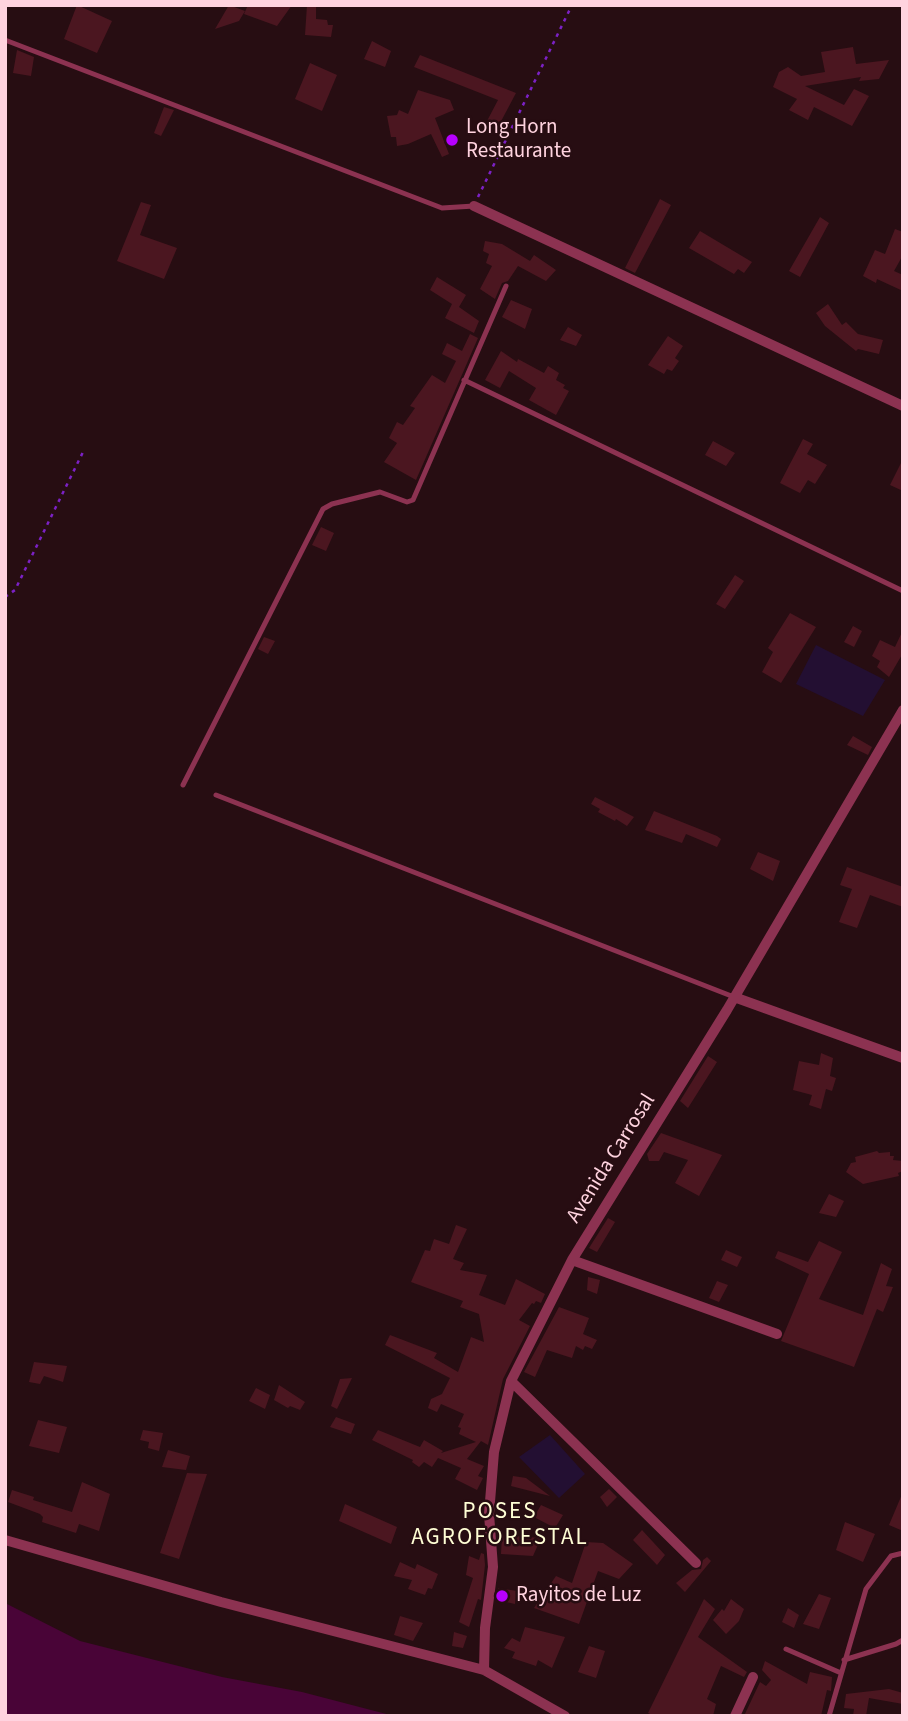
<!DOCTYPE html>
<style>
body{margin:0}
#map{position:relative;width:908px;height:1721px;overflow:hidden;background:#270d12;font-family:"Source Sans 3",sans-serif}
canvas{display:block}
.frame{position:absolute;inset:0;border:7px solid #ffd3df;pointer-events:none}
</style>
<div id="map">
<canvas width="908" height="1721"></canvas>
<div class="frame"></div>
</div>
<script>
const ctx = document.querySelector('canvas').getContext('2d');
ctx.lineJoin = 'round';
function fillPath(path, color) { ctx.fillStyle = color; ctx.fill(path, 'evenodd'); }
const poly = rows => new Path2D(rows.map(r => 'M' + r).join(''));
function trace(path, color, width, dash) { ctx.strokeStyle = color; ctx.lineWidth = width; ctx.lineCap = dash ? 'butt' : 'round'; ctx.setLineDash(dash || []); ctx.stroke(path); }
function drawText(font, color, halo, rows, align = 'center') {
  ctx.font = font + ' "Source Sans 3",sans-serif'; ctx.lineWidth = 5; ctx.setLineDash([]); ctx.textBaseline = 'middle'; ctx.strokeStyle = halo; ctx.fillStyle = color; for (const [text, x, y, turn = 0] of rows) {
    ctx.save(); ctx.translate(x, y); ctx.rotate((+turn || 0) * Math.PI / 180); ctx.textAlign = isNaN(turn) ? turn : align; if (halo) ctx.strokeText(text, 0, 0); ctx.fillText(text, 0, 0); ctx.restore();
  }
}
const green = poly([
 [816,645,885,680,863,716,796,684],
 [550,1435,585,1474,559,1498,519,1457]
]);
const water = poly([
 [5,1603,80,1641,222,1677,302,1692,394,1716,5,1716]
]);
const building = poly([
 [77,5,112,21,97,53,64,39],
 [229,5,245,11,239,21,215,29],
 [248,5,292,5,277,26,244,14],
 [307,5,316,5,316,19,327,20,328,25,333,25,331,37,305,35],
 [372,41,391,51,385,67,364,59],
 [853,47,856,64,889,60,879,79,859,81,861,77,805,86,844,105,854,89,869,96,852,126,814,107,808,120,789,110,797,99,773,87,779,72,788,67,801,76,825,72,821,52],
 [17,50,34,57,31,76,13,73],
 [420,55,516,93,498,127,487,121,498,100,414,67],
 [310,63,337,75,322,111,295,99],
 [418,90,450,100,454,110,435,118,449,154,442,157,431,134,408,144,397,146,396,137,391,137,387,116,397,115,399,110,408,114],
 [164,107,174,110,161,136,154,133],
 [660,199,671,205,635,273,625,268],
 [141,202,151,205,140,235,177,248,164,279,117,261],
 [820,217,829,223,800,277,789,271],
 [895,229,903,232,903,255,894,271,903,275,903,291,877,279,876,283,863,276,875,250,885,254],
 [700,231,752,262,744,273,738,269,734,274,689,248],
 [485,241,502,244,530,261,534,255,556,270,546,281,518,266,508,281,502,283,495,299,480,289,492,266,486,263,489,254,483,251],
 [437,277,466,295,459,307,479,321,474,333,445,318,452,304,430,290],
 [511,300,532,309,525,329,502,317],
 [828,304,842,325,846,322,858,334,883,340,879,354,858,349,856,351,825,326,816,313],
 [568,327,582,335,576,346,560,340],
 [470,334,478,338,416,480,384,462,397,443,389,438,397,422,403,425,415,408,410,406,432,375,445,383,456,361,442,354,447,343,462,351],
 [668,336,683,346,675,358,679,361,672,371,667,369,664,374,648,365],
 [501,351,517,362,518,359,544,373,548,366,559,373,556,380,565,385,563,388,569,391,556,415,529,400,536,388,509,371,500,388,485,380],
 [803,439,813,444,807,454,827,465,815,484,808,480,800,493,780,483],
 [713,441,735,453,726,466,705,455],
 [903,459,903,491,890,485],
 [321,527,334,533,326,551,312,545],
 [735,575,744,581,725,609,716,604],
 [790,613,816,627,781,683,762,672,773,652,768,648],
 [853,626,862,631,854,647,844,642],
 [903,630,903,653,889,677,877,667,880,661,872,656,880,640,895,647],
 [264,637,275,641,268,654,258,649],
 [853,736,872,747,868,755,847,745],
 [595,797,617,808,634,817,627,826,616,819,615,821,598,812,600,809,591,804],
 [654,811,717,836,721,839,717,847,686,834,682,843,645,830],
 [758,852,780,861,773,881,750,869],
 [847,867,903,887,903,907,870,895,857,928,839,922,852,889,840,885],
 [821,1053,833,1058,830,1076,836,1078,832,1091,826,1089,821,1109,809,1105,812,1095,793,1090,799,1061,819,1065],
 [708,1056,717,1062,688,1108,680,1101],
 [661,1133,722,1155,699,1196,675,1183,688,1160,664,1152,659,1161,649,1161,647,1154],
 [877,1151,879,1153,890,1152,890,1156,894,1156,893,1160,903,1161,903,1171,898,1173,899,1176,863,1184,846,1172,851,1163,856,1162,855,1157],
 [829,1194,844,1201,836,1217,819,1213],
 [608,1218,615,1222,597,1252,589,1248],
 [456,1225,467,1229,453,1259,464,1263,460,1270,487,1275,479,1295,505,1305,516,1279,545,1294,541,1303,536,1301,534,1304,532,1303,519,1320,530,1326,503,1379,488,1445,481,1441,467,1459,484,1466,478,1476,483,1478,477,1490,455,1479,461,1468,438,1458,432,1467,424,1462,419,1467,412,1462,413,1460,372,1440,378,1430,420,1447,424,1440,443,1451,441,1453,476,1442,459,1434,461,1428,458,1427,464,1414,441,1404,437,1412,428,1408,431,1399,442,1394,450,1378,385,1345,390,1335,437,1353,434,1358,458,1372,471,1337,484,1342,479,1314,460,1307,463,1301,411,1282,425,1250,430,1251,434,1239,449,1244],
 [819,1241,842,1252,819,1299,863,1315,881,1263,892,1269,886,1286,893,1287,883,1312,877,1309,854,1367,781,1341,809,1274,775,1258,778,1251,808,1262],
 [726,1250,742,1257,737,1267,721,1260],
 [588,1277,600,1280,597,1294,587,1290],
 [717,1281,728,1285,719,1302,709,1298],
 [559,1307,589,1318,583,1334,597,1340,592,1349,585,1346,583,1350,576,1346,572,1358,547,1350,535,1377,524,1372],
 [34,1362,67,1366,63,1382,44,1376,40,1384,29,1382],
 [352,1378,337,1409,331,1406,340,1379],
 [279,1385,305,1402,300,1410,290,1406,288,1408,274,1400],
 [256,1388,270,1395,265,1409,249,1401],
 [336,1417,355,1424,351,1434,330,1427],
 [38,1420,67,1427,59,1453,29,1446],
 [143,1430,163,1433,159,1451,148,1448,149,1442,140,1440],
 [168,1450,190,1456,186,1470,162,1467],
 [187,1473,207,1474,179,1559,160,1553],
 [513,1476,526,1478,550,1496,511,1486],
 [82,1482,110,1494,99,1531,79,1524,76,1533,42,1522,43,1517,40,1514,8,1502,12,1490,34,1497,33,1500,72,1512],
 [609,1489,617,1497,607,1507,600,1497],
 [903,1492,903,1531,889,1525],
 [345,1504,397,1527,391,1544,339,1521],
 [541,1505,563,1515,555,1528,534,1517],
 [845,1522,875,1534,863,1562,836,1550],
 [642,1530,665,1555,657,1565,633,1540],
 [502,1535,541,1538,533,1556,501,1554],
 [586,1542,603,1543,633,1564,619,1579,598,1571,579,1624,534,1608,556,1576,572,1583],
 [481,1553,484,1554,485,1565,481,1600,478,1599,469,1627,459,1622,473,1578,466,1575,469,1556,479,1560],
 [707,1557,711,1561,685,1592,676,1583,692,1570,701,1569,703,1560],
 [400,1562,415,1569,417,1564,438,1574,432,1589,428,1588,425,1595,408,1589,412,1580,394,1576],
 [498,1588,517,1591,515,1604,497,1600],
 [819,1594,831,1598,819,1629,803,1624],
 [704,1599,715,1609,698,1637,747,1672,744,1677,721,1666,707,1699,716,1704,713,1716,654,1716,648,1713],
 [731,1599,744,1609,739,1621,726,1634,713,1620,722,1609,724,1611],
 [788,1608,799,1615,794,1628,782,1622],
 [400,1616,423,1623,413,1641,394,1635],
 [525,1627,565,1637,552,1668,538,1660,536,1666,512,1658,515,1652,504,1648,512,1638,520,1642],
 [454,1632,467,1636,463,1648,452,1646],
 [589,1646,605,1651,596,1678,578,1672],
 [765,1661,807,1684,810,1672,832,1677,831,1691,827,1690,821,1716,744,1716,760,1682,766,1686,771,1680,762,1670],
 [889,1689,903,1693,903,1704,869,1698,866,1716,853,1716,854,1709,844,1708,846,1694]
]);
const path = poly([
 [478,197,572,5],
 [5,597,15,590,83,452]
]);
const lane = poly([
 [5,40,442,208,474,206],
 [464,380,903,591],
 [183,785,323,509,332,504,380,492,407,502,413,500,506,286],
 [216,795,734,997],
 [786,1649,841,1673],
 [844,1660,896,1644,903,1640],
 [829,1716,866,1589,891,1556,903,1553]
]);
const street = poly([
 [474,206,903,406],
 [734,997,903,1058],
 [572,1260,777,1334],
 [511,1381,696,1563],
 [5,1540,221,1602,484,1670,565,1716],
 [484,1670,485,1628,493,1567,489,1514,494,1452,511,1381,572,1260,727,1010,903,710],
 [735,1716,753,1677]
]);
const markers = [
 [452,140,7,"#b700fe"],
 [502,1596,7,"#b700fe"]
];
const poiNames = [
 ["Long Horn",466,128],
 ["Restaurante",466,152],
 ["Rayitos de Luz",516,1596]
];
const streetNames = [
 ["Avenida Carrosal",612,1159,-58]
];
const neighbourhoodNames = [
 ["POSES",500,1513],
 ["AGROFORESTAL",500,1539]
];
fillPath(green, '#230f32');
fillPath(water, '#490437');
fillPath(building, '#4b1620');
trace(path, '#7c21c5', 2.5, [3.5, 5]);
trace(lane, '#8c3251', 5);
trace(street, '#8c3251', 10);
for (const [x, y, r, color] of markers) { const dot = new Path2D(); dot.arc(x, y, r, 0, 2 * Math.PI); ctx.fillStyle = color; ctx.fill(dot); trace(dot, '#270d12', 2.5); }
drawText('21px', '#ffd3df', '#270d12', poiNames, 'left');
drawText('21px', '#ffd3df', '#270d12', streetNames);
ctx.letterSpacing = '2px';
drawText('23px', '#fffed5', '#270d12', neighbourhoodNames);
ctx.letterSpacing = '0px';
</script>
